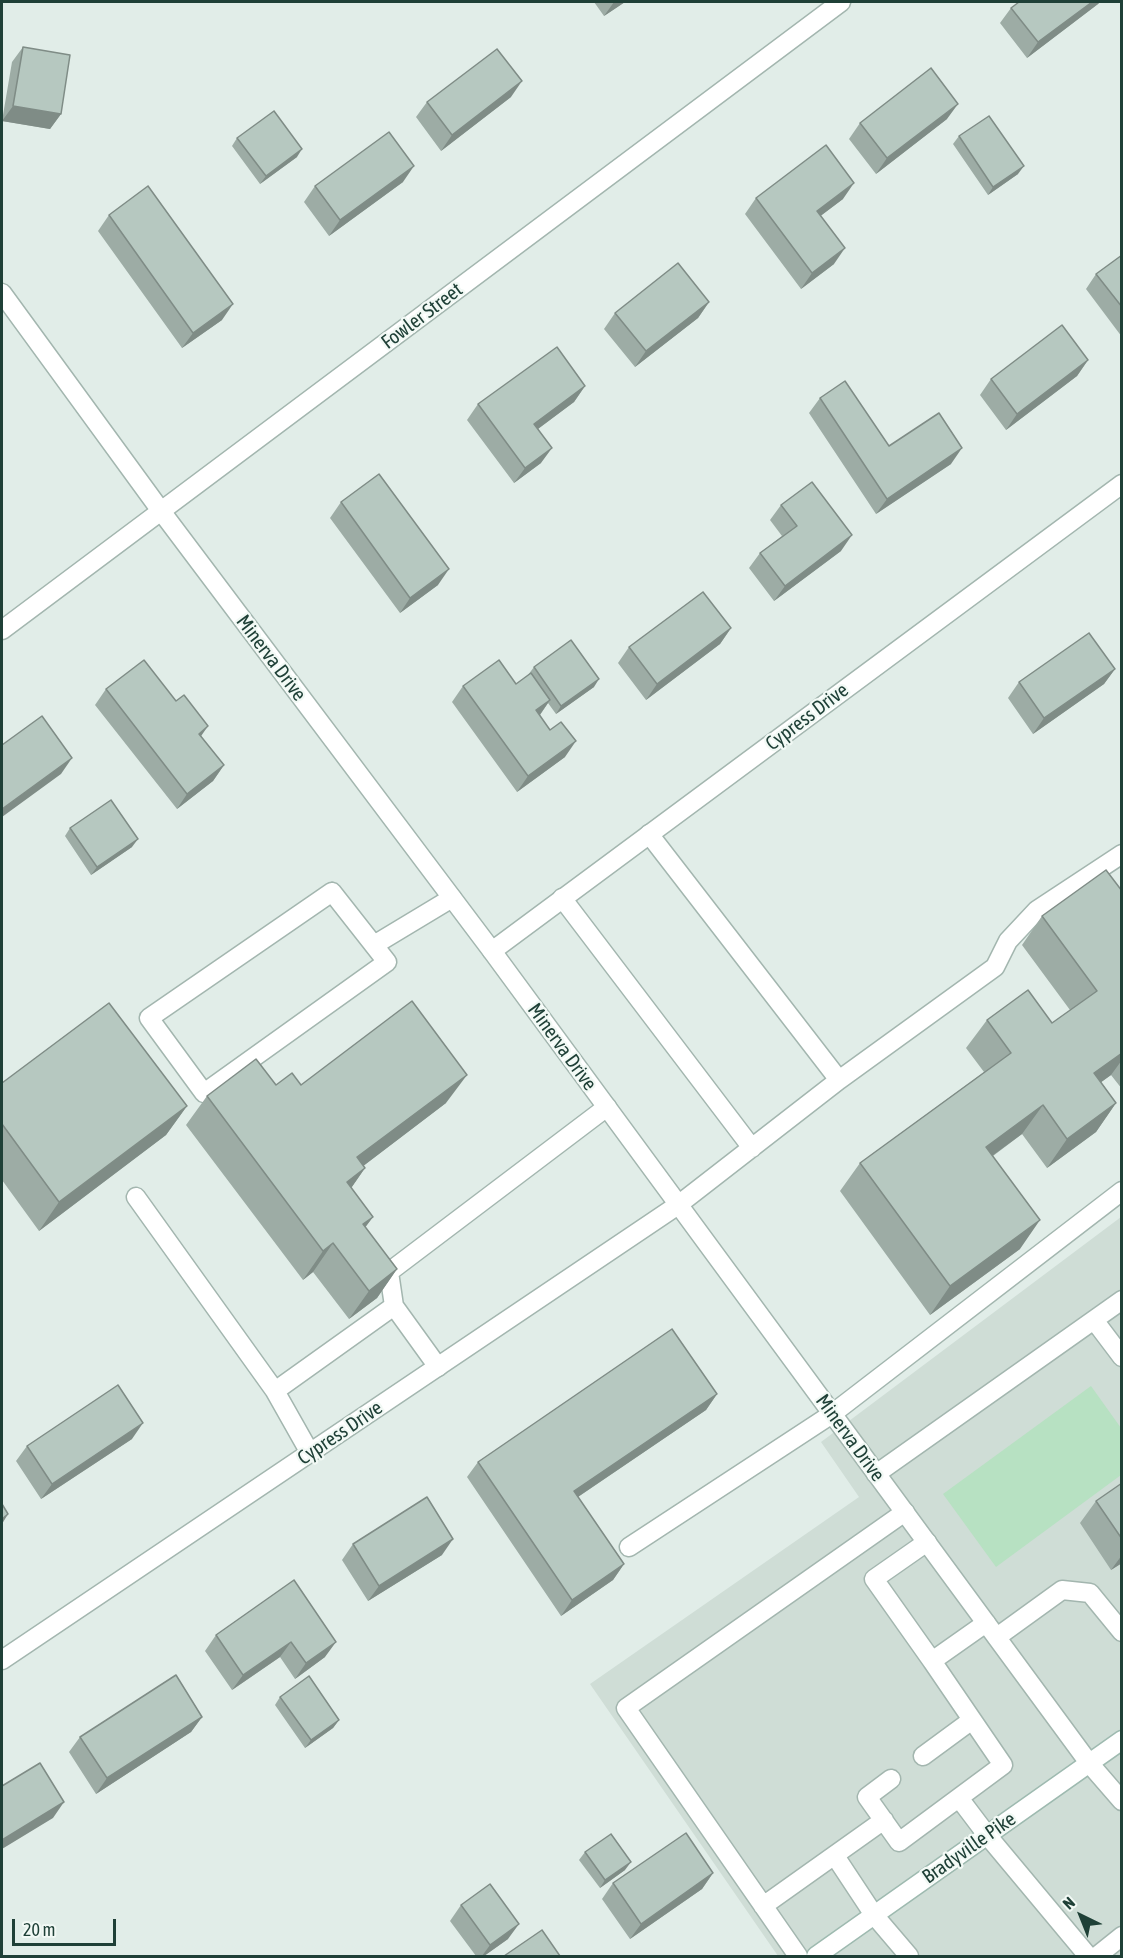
<!DOCTYPE html>
<style>
body{margin:0}
#map{position:relative;width:1123px;height:1958px;overflow:hidden;background:#e1ede8;font-family:"Asap Condensed",sans-serif}
canvas{display:block}
.frame{position:absolute;inset:0;border:3px solid #1f4037;pointer-events:none}
.north{position:absolute;left:1051px;top:1886px;width:60px;height:60px;-webkit-text-stroke:4px #f2f9f5;paint-order:stroke;rotate:317deg;font-size:16px;font-weight:700;line-height:24px;text-align:center;color:#1f4037}
.north::after{content:'';display:block;margin:auto;width:21px;height:27px;background:#1f4037;clip-path:polygon(50% 0,100% 100%,50% 72%,0 100%)}
.scale{position:absolute;left:12px;top:1919px;width:104px;height:27px;box-sizing:border-box;border:3px solid #1f4037;border-top:0;padding-left:8px;font-size:18px;line-height:21px;white-space:nowrap;color:#1f4037;-webkit-text-stroke:4px #f2f9f5;paint-order:stroke}
</style>
<div id="map">
<canvas width="1123" height="1958"></canvas>
<div class="frame"></div>
<div class="north">N</div>
<div class="scale">20 m</div>
</div>
<script>
const ctx = document.querySelector('canvas').getContext('2d');
ctx.lineJoin = 'round';
function fillPath(path, color) { ctx.fillStyle = color; ctx.fill(path, 'evenodd'); }
const poly = rows => new Path2D(rows.map(r => 'M' + r).join(''));
function trace(path, color, width, dash) { ctx.strokeStyle = color; ctx.lineWidth = width; ctx.lineCap = dash ? 'butt' : 'round'; ctx.setLineDash(dash || []); ctx.stroke(path); }
function drawText(font, color, halo, rows, align = 'center') {
  ctx.font = font + ' "Asap Condensed",sans-serif'; ctx.lineWidth = 4.5; ctx.setLineDash([]); ctx.textBaseline = 'middle'; ctx.strokeStyle = halo; ctx.fillStyle = color; for (const [text, x, y, turn = 0] of rows) {
    ctx.save(); ctx.translate(x, y); ctx.rotate((+turn || 0) * Math.PI / 180); ctx.textAlign = isNaN(turn) ? turn : align; if (halo) ctx.strokeText(text, 0, 0); ctx.fillText(text, 0, 0); ctx.restore();
  }
}
const built = poly([
 [1121,1217,1121,1956,778,1956,590,1684,859,1497,821,1442]
]);
const green = poly([
 [1091,1386,1121,1428,1121,1475,996,1567,943,1494]
]);
const service = poly([
 [649,834,839,1080,678,1205],
 [332,892,387,962,204,1093,149,1018,332,892],
 [562,898,752,1148],
 [374,945,452,898],
 [839,1080,995,967,1008,941,1037,910,1122,854],
 [136,1197,275,1391],
 [1094,1320,1122,1357],
 [438,1367,394,1306,389,1272,607,1107],
 [310,1453,275,1391,394,1306],
 [876,1474,1122,1300],
 [927,1542,874,1579,932,1661],
 [629,1547,832,1414,1122,1191],
 [997,1637,1062,1590,1090,1593,1122,1632],
 [923,1756,972,1720],
 [891,1779,867,1797,899,1842,1003,1765,932,1661,986,1623],
 [959,1798,987,1835,1088,1956],
 [835,1856,874,1915,909,1956],
 [763,1906,884,1820],
 [798,1956,626,1708,905,1512],
 [1097,1956,1122,1936]
]);
const minor = poly([
 [2,630,841,2],
 [492,951,1122,484],
 [2,1660,678,1205],
 [1089,1763,1122,1801]
]);
const tertiary = poly([
 [2,293,161,511,492,951,1089,1763]
]);
const secondary = poly([
 [816,1956,1122,1740]
]);
const wall = poly([
 [594,2,625,2,604,16],
 [1019,2,1100,2,1098,4,1027,58,1000,23,1011,8],
 [23,47,61,114,50,129,2,121,12,62],
 [511,97,441,151,416,117,427,102],
 [947,119,876,174,849,139,860,123],
 [959,136,1018,174,988,195,953,144],
 [237,138,297,157,260,184,232,146],
 [403,182,329,236,304,202,315,186],
 [756,198,843,199,820,216,834,264,801,289,745,214],
 [109,215,222,320,182,348,98,231],
 [1122,255,1122,337,1086,289,1096,274],
 [709,302,698,318,635,367,604,329,615,313],
 [1088,360,1077,376,1006,430,980,395,991,379],
 [585,386,574,402,538,429,541,463,514,483,467,420,478,404],
 [820,398,889,446,951,464,876,514,809,413],
 [341,502,438,585,400,613,330,518],
 [781,505,841,551,774,601,749,568,760,553,782,536,770,520],
 [731,628,720,644,646,700,618,663,629,647],
 [534,667,594,687,556,714,548,703,540,715,565,757,517,792,452,702,463,686,516,684,528,675],
 [1115,669,1104,684,1033,734,1008,698,1019,682],
 [106,689,176,701,201,736,224,765,213,781,177,809,95,705],
 [70,828,132,847,91,875,65,836],
 [1122,891,1122,1089,1111,1075,1101,1082,1116,1103,1096,1132,1047,1168,1022,1134,993,1156,1020,1249,930,1315,840,1191,860,1163,984,1072,966,1048,987,1020,1052,1023,1070,1010,1022,945,1042,916],
 [2,1083,187,1106,166,1135,39,1231,2,1180],
 [276,1085,301,1085,446,1103,363,1166,365,1168,351,1188,373,1217,365,1227,397,1269,377,1298,349,1319,313,1272,303,1280,186,1125,207,1096],
 [717,1394,706,1410,578,1497,624,1564,613,1580,561,1616,467,1477,478,1462],
 [132,1439,41,1499,16,1461,27,1446],
 [1122,1483,1122,1563,1111,1570,1080,1523,1096,1501],
 [353,1544,442,1555,368,1601,342,1560],
 [294,1580,325,1657,295,1679,280,1657,232,1690,205,1651,216,1635],
 [280,1697,339,1720,333,1728,305,1748,275,1705],
 [202,1717,191,1732,96,1794,69,1752,80,1737],
 [585,1852,625,1870,600,1888,579,1860],
 [713,1873,702,1889,630,1939,602,1899,613,1883],
 [461,1905,508,1939,484,1956,476,1956,450,1921]
]);
const shadedWall = poly([
 [614,2,625,2,604,16],
 [1092,2,1100,2,1098,4,1027,58,1038,42],
 [522,81,511,97,441,151,452,135],
 [958,104,947,119,876,174,887,158],
 [13,106,61,114,50,129,2,121],
 [302,149,297,157,260,184,266,176],
 [414,166,403,182,329,236,340,220],
 [1024,166,1018,174,988,195,993,187],
 [854,183,843,199,806,227,817,211],
 [845,248,834,264,801,289,812,273],
 [709,302,698,318,635,367,646,351],
 [233,304,222,320,182,348,193,333],
 [1088,360,1077,376,1006,430,1017,414],
 [585,386,574,402,523,440,534,424],
 [552,448,541,463,514,483,525,468],
 [962,448,951,464,876,514,887,499],
 [852,535,841,551,774,601,785,586],
 [449,569,438,585,400,613,410,598],
 [731,628,720,644,646,700,657,684],
 [1115,669,1104,684,1033,734,1044,718],
 [599,679,594,687,556,714,561,706],
 [550,700,539,716,536,710],
 [208,726,197,742,199,734],
 [576,741,565,757,517,792,528,776],
 [72,758,61,774,2,817,2,809],
 [224,765,213,781,177,809,187,794],
 [138,839,132,847,91,875,97,867],
 [1122,1053,1122,1060,1111,1075,1074,1102,1094,1073],
 [467,1075,446,1103,337,1186,357,1157],
 [1116,1103,1096,1132,1047,1168,1067,1139],
 [1043,1105,1022,1134,966,1175,986,1147],
 [187,1106,166,1135,39,1231,59,1202],
 [365,1168,345,1197,347,1182],
 [373,1217,352,1245,363,1224],
 [1040,1220,1020,1249,930,1315,950,1286],
 [333,1243,313,1272,303,1280,323,1251],
 [397,1269,377,1298,349,1319,369,1291],
 [717,1394,706,1410,563,1507,574,1491],
 [143,1423,132,1439,41,1499,52,1484],
 [8,1514,2,1524,2,1519],
 [453,1539,442,1555,368,1601,379,1586],
 [1122,1555,1122,1563,1111,1570],
 [624,1564,613,1580,561,1616,572,1600],
 [291,1642,280,1657,232,1690,243,1675],
 [336,1642,325,1657,295,1679,306,1663],
 [202,1717,191,1732,96,1794,107,1778],
 [339,1720,333,1728,305,1748,311,1740],
 [64,1802,53,1818,2,1849,2,1840],
 [631,1862,625,1870,600,1888,605,1880],
 [713,1873,702,1889,630,1939,641,1924],
 [519,1924,508,1939,484,1956,482,1956,490,1945]
]);
const building = poly([
 [1019,2,1092,2,1038,42,1011,8,1019,2],
 [23,47,70,55,61,114,13,106,23,47],
 [497,49,522,81,452,135,427,102,497,49],
 [931,68,958,104,887,158,860,123,931,68],
 [274,111,302,149,266,176,237,138,274,111],
 [989,116,1024,166,993,187,959,136,989,116],
 [389,132,414,166,340,220,315,186,389,132],
 [826,145,854,183,817,211,845,248,812,273,756,198,826,145],
 [148,186,233,304,193,333,109,215,148,186],
 [1122,255,1122,307,1096,274,1122,255],
 [678,263,709,302,646,351,615,313,678,263],
 [1062,325,1088,360,1017,414,991,379,1062,325],
 [557,347,585,386,534,424,552,448,525,468,478,404,557,347],
 [845,381,889,446,939,413,962,448,887,499,820,398,845,381],
 [379,474,449,569,410,598,341,502,379,474],
 [812,482,852,535,785,586,760,553,797,526,781,505,812,482],
 [703,592,731,628,657,684,629,647,703,592],
 [1089,633,1115,669,1044,718,1019,682,1089,633],
 [571,640,599,679,561,706,534,667,571,640],
 [144,660,176,701,184,695,208,726,199,734,224,765,187,794,106,689,144,660],
 [499,660,516,684,531,673,550,700,536,710,550,730,561,722,576,741,528,776,463,686,499,660],
 [42,716,72,758,2,809,2,745,42,716],
 [111,800,138,839,97,867,70,828,111,800],
 [1106,870,1122,891,1122,1053,1094,1073,1116,1103,1067,1139,1043,1105,986,1147,1040,1220,950,1286,860,1163,1011,1053,987,1020,1028,990,1052,1023,1097,991,1042,916,1106,870],
 [412,1001,467,1075,357,1157,365,1168,347,1182,373,1217,363,1224,397,1269,369,1291,333,1243,323,1251,207,1096,256,1059,276,1085,292,1073,301,1085,412,1001],
 [109,1003,187,1106,59,1202,2,1124,2,1083,109,1003],
 [672,1329,717,1394,574,1491,624,1564,572,1600,478,1462,672,1329],
 [118,1385,143,1423,52,1484,27,1446,118,1385],
 [1122,1483,1122,1539,1096,1501,1122,1483],
 [427,1497,453,1539,379,1586,353,1544,427,1497],
 [2,1504,8,1514,2,1519,2,1504],
 [294,1580,336,1642,306,1663,291,1642,243,1675,216,1635,294,1580],
 [176,1675,202,1717,107,1778,80,1737,176,1675],
 [309,1676,339,1720,311,1740,280,1697,309,1676],
 [40,1763,64,1802,2,1840,2,1786,40,1763],
 [686,1833,713,1873,641,1924,613,1883,686,1833],
 [611,1834,631,1862,605,1880,585,1852,611,1834],
 [490,1884,519,1924,490,1945,461,1905,490,1884],
 [542,1930,560,1956,504,1956,542,1930]
]);
const streetNames = [
 ["Fowler Street",422,316,-37],
 ["Minerva Drive",271,658,53],
 ["Cypress Drive",807,717,-37],
 ["Minerva Drive",562,1047,54],
 ["Cypress Drive",340,1433,-34],
 ["Minerva Drive",850,1438,54],
 ["Bradyville Pike",969,1848,-35]
];
fillPath(built, '#cfddd6');
fillPath(green, '#b7e1c2');
trace(service, '#a3b6af', 21);
trace(minor, '#a3b6af', 21);
trace(tertiary, '#a3b6af', 21);
trace(secondary, '#9ebab0', 21);
trace(service, '#fff', 18);
trace(minor, '#fff', 18);
trace(tertiary, '#fff', 18);
trace(secondary, '#fff', 18);
fillPath(wall, '#9daca5');
fillPath(shadedWall, '#7f8c86');
fillPath(building, '#b6c8c0');
trace(building, '#7f8c86', 1.5);
drawText('20px', '#1f4037', '#f2f9f5', streetNames);
</script>
